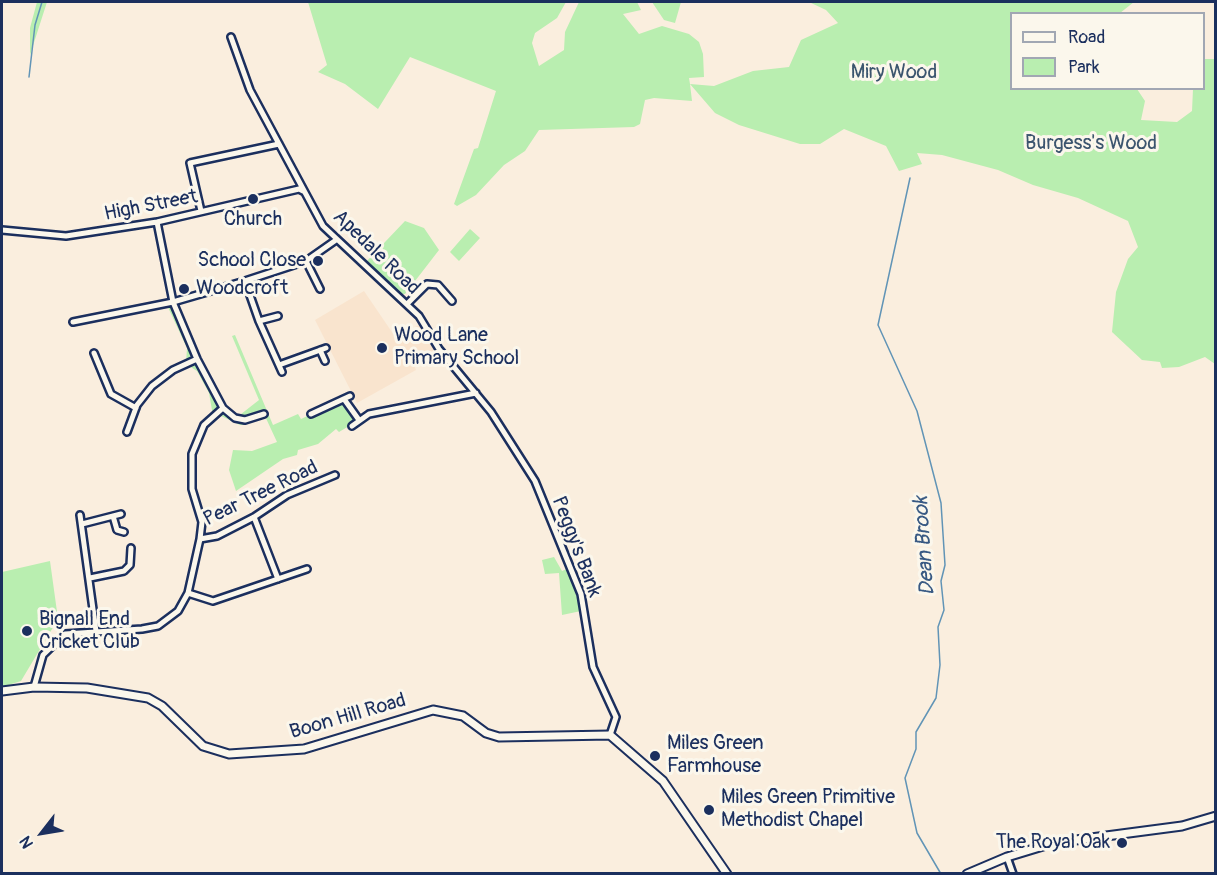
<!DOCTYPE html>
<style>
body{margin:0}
#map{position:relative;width:1217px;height:875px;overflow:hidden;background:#faeede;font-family:Pangolin,sans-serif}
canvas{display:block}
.frame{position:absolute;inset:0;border:3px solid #1b2f5e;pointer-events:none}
.legend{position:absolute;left:1010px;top:12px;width:195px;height:78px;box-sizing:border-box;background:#fbf7ec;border:2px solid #a1a7b3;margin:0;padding:8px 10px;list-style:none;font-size:18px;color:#1b2f5e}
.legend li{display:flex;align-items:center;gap:12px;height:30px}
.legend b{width:30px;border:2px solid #a1a7b3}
.north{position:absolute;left:12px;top:803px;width:60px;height:60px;-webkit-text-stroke:4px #fbf7ec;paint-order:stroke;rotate:239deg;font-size:16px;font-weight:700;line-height:24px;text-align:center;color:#1b2f5e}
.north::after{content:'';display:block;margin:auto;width:21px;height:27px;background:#1b2f5e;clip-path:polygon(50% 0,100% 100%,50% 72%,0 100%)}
</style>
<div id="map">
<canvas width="1217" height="875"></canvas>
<div class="frame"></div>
<ul class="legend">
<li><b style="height:8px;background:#fbf7ec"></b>Road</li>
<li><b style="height:16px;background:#b9eeb0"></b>Park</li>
</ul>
<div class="north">N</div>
</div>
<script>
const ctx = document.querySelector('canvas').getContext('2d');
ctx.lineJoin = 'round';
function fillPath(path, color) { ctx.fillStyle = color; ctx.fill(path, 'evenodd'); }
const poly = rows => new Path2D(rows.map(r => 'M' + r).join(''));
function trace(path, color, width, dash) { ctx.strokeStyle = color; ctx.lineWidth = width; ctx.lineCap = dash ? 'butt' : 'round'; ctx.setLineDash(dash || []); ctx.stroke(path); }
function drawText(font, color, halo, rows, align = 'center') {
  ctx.font = font + ' Pangolin,sans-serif'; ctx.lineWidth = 6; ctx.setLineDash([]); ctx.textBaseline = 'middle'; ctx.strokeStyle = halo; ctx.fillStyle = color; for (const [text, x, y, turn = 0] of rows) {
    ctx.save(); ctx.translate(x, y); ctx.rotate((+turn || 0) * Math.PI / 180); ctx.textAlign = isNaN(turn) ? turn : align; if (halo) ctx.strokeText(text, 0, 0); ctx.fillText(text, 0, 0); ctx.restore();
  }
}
const built = poly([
 [364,291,396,338,419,325,434,350,414,365,416,370,357,403,315,320]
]);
const green = poly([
 [37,2,47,2,30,55,30,28],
 [308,2,566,2,557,18,535,33,532,43,539,66,564,50,565,32,579,2,637,2,641,10,623,14,639,34,662,26,689,34,699,42,703,54,704,77,689,78,690,84,714,86,753,71,789,67,801,40,838,23,826,10,809,2,1134,2,1120,13,1012,14,1012,88,1137,89,1145,101,1141,120,1177,122,1192,111,1193,89,1204,88,1204,59,1215,59,1215,364,1205,357,1179,367,1162,368,1160,362,1142,360,1112,332,1116,292,1128,259,1138,247,1128,221,1078,198,1033,185,998,170,942,155,917,153,922,164,899,171,886,146,844,129,820,144,800,144,739,125,715,113,690,84,692,101,654,98,645,100,640,124,634,127,539,130,525,151,504,165,476,195,457,206,454,204,474,149,478,148,496,91,410,57,378,109,345,84,318,72,327,65],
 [652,2,681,2,675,23,664,20],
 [405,221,424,228,439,250,405,294,399,294,366,262],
 [470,229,480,238,459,261,450,252],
 [173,302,223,408,236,418,259,400,232,336,235,335,273,425,298,414,301,419,344,399,359,420,339,432,336,429,318,444,298,450,297,455,283,459,236,491,229,470,233,450,252,451,277,442,264,414,245,420,246,425,240,425,217,414,213,416,209,393,197,371,186,364,187,348,166,303],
 [554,557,562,571,567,569,570,574,581,611,562,615,559,573,545,574,542,560],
 [50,561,58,619,21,681,2,687,2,572]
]);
const stream = poly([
 [29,77,35,25,42,2],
 [910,178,878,325,917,411,941,503,945,565,941,581,944,610,938,627,940,665,936,698,916,732,916,749,905,778,917,833,941,874]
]);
const minor = poly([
 [231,37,250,90,323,226,419,316,439,349,491,412,535,481,581,594,593,667,616,717,610,735],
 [201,211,190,163,279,144],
 [157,222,173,302,197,359,223,408,235,418,245,420,264,414],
 [2,230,66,236,157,222,299,189,303,191],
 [306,261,320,289],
 [245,281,259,321,282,372],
 [407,304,427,284,438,285,452,301],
 [259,321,278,316],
 [73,322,173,302,245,281,306,261,336,240],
 [320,350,325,361],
 [94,353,111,394,136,408],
 [279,365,326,348],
 [344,399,359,420],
 [311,414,350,396],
 [352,426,369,414,476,393],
 [127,432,137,405,152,386,173,370,197,359],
 [80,515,96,631],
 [113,516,117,530,124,532],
 [254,517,278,579],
 [82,524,121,514],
 [200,539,217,536,254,517,287,495,335,475],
 [90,578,124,571,130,565,131,548],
 [188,593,213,601,307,569],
 [34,687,43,655,65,634,142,629,158,626,178,611,188,593,200,539,202,522,192,489,192,454,204,425,223,408],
 [1007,857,1013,874]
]);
const tertiary = poly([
 [2,691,34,687,87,688,148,698,162,706,203,746,229,754,304,749,433,710,463,716,486,733,499,737,610,735,663,781,727,874],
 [967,874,1007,857,1053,843,1182,826,1216,816]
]);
const markers = [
 [253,199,6,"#1b2f5e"],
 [318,261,6,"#1b2f5e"],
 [184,289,6,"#1b2f5e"],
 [382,348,6,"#1b2f5e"],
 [27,631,6,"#1b2f5e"],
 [655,756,6,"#1b2f5e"],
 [709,810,6,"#1b2f5e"],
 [1122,843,6,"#1b2f5e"]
];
const parkNames = [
 ["Miry Wood",894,73],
 ["Burgess's Wood",1091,144]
];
const streetNames = [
 ["High Street",151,206,-11],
 ["Apedale Road",376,253,44],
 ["Pear Tree Road",261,494,-26],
 ["Peggy's Bank",576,547,69],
 ["Boon Hill Road",348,717,-16]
];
const poiNames = [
 ["Church",253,220,"center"],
 ["School Close",306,261,"right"],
 ["Woodcroft",196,289],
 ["Wood Lane",394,336],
 ["Primary School",394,359],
 ["Bignall End",39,620],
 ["Cricket Club",39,643],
 ["Miles Green",667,744],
 ["Farmhouse",667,767],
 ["Miles Green Primitive",721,798],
 ["Methodist Chapel",721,821],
 ["The Royal Oak",1110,843,"right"]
];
const waterNames = [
 ["Dean Brook",925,546,-94]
];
fillPath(built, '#f9e4ce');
fillPath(green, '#b9eeb0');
trace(stream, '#6194b6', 1.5);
trace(minor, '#1b2f5e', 10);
trace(tertiary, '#1b2f5e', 11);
trace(minor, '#fbf7ec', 5);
trace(tertiary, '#fbf7ec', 7);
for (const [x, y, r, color] of markers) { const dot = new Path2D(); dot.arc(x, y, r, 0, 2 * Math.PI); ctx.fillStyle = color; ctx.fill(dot); trace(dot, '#fbf7ec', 2); }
drawText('20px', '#3b556e', '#fbf7ec', parkNames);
drawText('20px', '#1b2f5e', '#fbf7ec', streetNames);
drawText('20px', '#1b2f5e', '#fbf7ec', poiNames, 'left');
drawText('italic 21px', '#385983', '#fbf7ec', waterNames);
</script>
